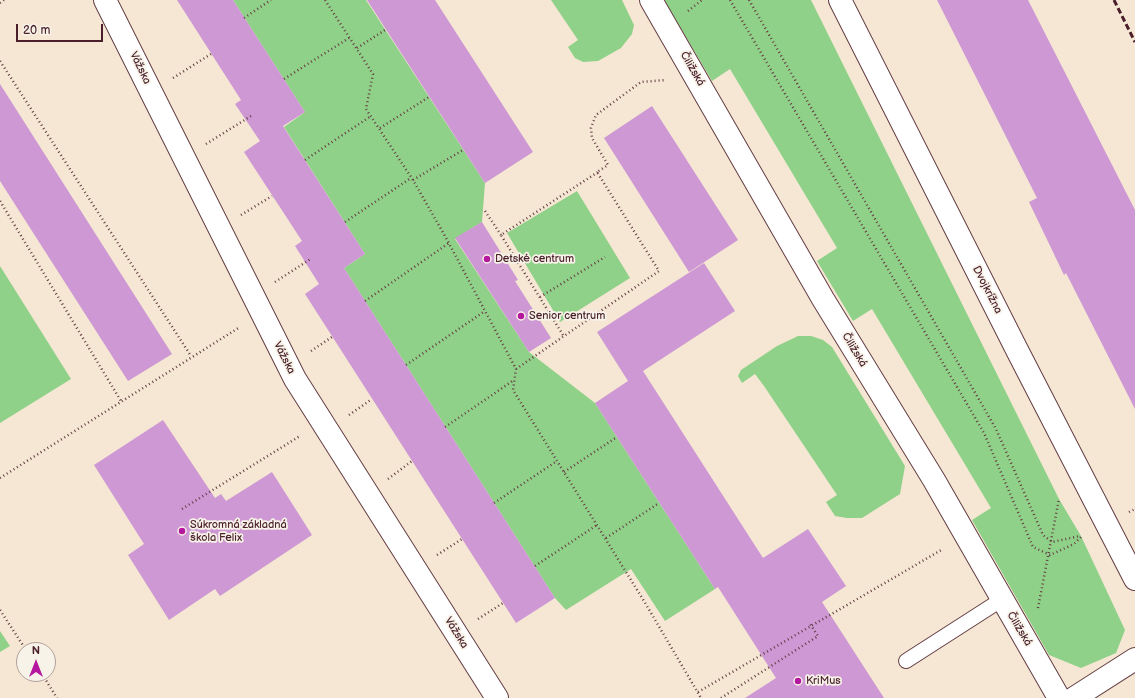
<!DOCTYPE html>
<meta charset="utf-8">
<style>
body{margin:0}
#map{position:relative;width:1135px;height:698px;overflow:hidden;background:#f5e7d3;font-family:"Balsamiq Sans",sans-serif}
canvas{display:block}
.north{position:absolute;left:16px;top:642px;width:40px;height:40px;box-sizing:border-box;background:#f7f3e8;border:1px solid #b29e9c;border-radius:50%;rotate:0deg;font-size:11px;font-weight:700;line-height:16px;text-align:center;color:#4a1f2b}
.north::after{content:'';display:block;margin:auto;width:14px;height:18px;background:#b5179e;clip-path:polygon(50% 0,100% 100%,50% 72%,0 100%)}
.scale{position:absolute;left:16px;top:24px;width:87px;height:18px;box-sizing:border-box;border:2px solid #4a1f2b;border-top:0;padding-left:5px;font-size:12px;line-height:14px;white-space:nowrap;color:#4a1f2b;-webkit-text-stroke:3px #f7f3e8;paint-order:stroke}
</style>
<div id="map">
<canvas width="1135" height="698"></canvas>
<div class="north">N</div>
<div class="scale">20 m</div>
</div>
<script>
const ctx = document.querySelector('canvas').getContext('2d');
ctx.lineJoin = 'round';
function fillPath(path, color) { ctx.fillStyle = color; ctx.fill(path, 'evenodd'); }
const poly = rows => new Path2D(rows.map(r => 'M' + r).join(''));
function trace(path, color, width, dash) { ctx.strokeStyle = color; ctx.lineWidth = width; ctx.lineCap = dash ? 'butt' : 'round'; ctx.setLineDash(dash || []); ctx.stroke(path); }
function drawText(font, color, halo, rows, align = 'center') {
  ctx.font = font + ' "Balsamiq Sans",sans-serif'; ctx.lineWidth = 3.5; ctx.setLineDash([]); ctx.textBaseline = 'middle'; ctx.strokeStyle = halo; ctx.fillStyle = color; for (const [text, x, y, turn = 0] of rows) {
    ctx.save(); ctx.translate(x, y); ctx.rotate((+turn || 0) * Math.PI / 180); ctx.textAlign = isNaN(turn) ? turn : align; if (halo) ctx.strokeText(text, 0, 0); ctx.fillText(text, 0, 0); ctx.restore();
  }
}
const green = poly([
 [233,0,366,0,485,183,482,222,455,239,529,352,595,403,715,589,665,621,631,569,566,610,555,598,344,268,365,254,284,127,305,112],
 [551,0,622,0,634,25,632,34,621,48,598,61,583,62,575,58,568,47,578,40],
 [664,0,811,0,1059,499,1081,536,1125,630,1116,653,1081,668,1049,655,972,520,991,508,872,309,853,321,817,261,837,248,730,69,712,81],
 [577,191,630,278,560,322,507,233],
 [0,266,71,379,0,423],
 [798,336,811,336,823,340,832,347,905,466,900,494,862,518,847,518,835,516,826,502,837,495,764,386,755,374,742,383,738,376,741,370,777,346],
 [0,631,10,646,0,652]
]);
const building = poly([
 [177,0,233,0,305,112,283,126,365,254,344,268,555,598,516,623,305,294,319,284,295,246,302,241,244,152,260,141,235,104,241,100],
 [367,0,435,0,533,152,485,183],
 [937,0,1028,0,1135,210,1135,409,1066,273,1064,275,1029,202,1037,198],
 [0,84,172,354,128,381,0,181],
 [652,106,738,240,689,272,604,138],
 [482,222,518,280,515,281,551,338,529,352,455,238],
 [704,263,735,311,643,371,763,558,808,529,846,586,822,602,884,698,745,698,776,678,718,587,715,589,595,403,628,381,597,332],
 [163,420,215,498,221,494,226,501,272,472,312,535,220,596,215,589,169,620,128,555,144,544,94,465]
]);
const path = poly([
 [325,0,373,74,366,109,413,180,445,236,516,369,513,390,644,601,701,698],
 [730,0,984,433,1033,547,1050,555,1074,544,1083,535],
 [749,0,996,429,1043,535,1052,542,1080,536],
 [0,3,4,0],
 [688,11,702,0],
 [244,18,271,0],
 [357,48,385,30],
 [0,61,191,356],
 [173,78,211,54],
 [284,79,349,38],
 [380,128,429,97],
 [206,144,251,116],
 [305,160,371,116],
 [413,180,463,150],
 [0,201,121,401],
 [485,211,501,235],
 [241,215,272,196],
 [345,222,411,178],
 [275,282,312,258],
 [540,297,605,257],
 [365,301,449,243],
 [563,335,501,235,598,172],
 [311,351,332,337],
 [406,365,485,311],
 [516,369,659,271,597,172,608,165,592,138,591,128,596,115,641,82,666,80],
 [349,415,372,399],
 [445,427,514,380],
 [564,472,617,437],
 [0,478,240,327],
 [388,479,412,461],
 [494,503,557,461],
 [182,509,300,436],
 [1129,512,1135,509],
 [606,538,659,503],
 [437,555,462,539],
 [535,566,597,525],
 [1038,608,1059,499],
 [0,610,26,650],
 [478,619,503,603],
 [42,674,57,698],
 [698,692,943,549],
 [721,698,818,636,810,624]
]);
const service = poly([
 [906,661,1001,600]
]);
const minor = poly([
 [105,0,295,379,497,698],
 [651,0,823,299,934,480,1059,698],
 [1074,698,1135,659]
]);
const tertiary = poly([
 [840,0,1018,352,1135,579]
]);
const rail = poly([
 [1114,0,1135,42]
]);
const markers = [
 [487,259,4,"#b5179e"],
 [521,316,4,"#b5179e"],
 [182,531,4,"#b5179e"],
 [798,681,4,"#b5179e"]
];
const streetNames = [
 ["Vážska",140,68,64],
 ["Čiližská",692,69,60],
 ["Dvojkrížna",987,290,63],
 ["Čiližská",854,350,59],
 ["Vážska",284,358,63],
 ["Čiližská",1019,629,59],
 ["Vážska",456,633,58]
];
const poiNames = [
 ["Detské centrum",495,259],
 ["Senior centrum",529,316],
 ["Súkromná základná",190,525],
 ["škola Felix",190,538],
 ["KriMus",806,681]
];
fillPath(green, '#90d189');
fillPath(building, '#cd98d4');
trace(service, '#643d44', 16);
trace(minor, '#643d44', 24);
trace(tertiary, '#643d44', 24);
trace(path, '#643d44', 2.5, [1, 3]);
trace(service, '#fff', 14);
trace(minor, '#fff', 22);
trace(tertiary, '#fff', 22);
trace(rail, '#4a1f2b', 3, [6, 3]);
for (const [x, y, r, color] of markers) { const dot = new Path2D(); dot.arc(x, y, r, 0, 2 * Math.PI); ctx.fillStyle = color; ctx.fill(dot); trace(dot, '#f7f3e8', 1.5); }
drawText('11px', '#4a1f2b', '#f7f3e8', streetNames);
drawText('11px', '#4a1f2b', '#f7f3e8', poiNames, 'left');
</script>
